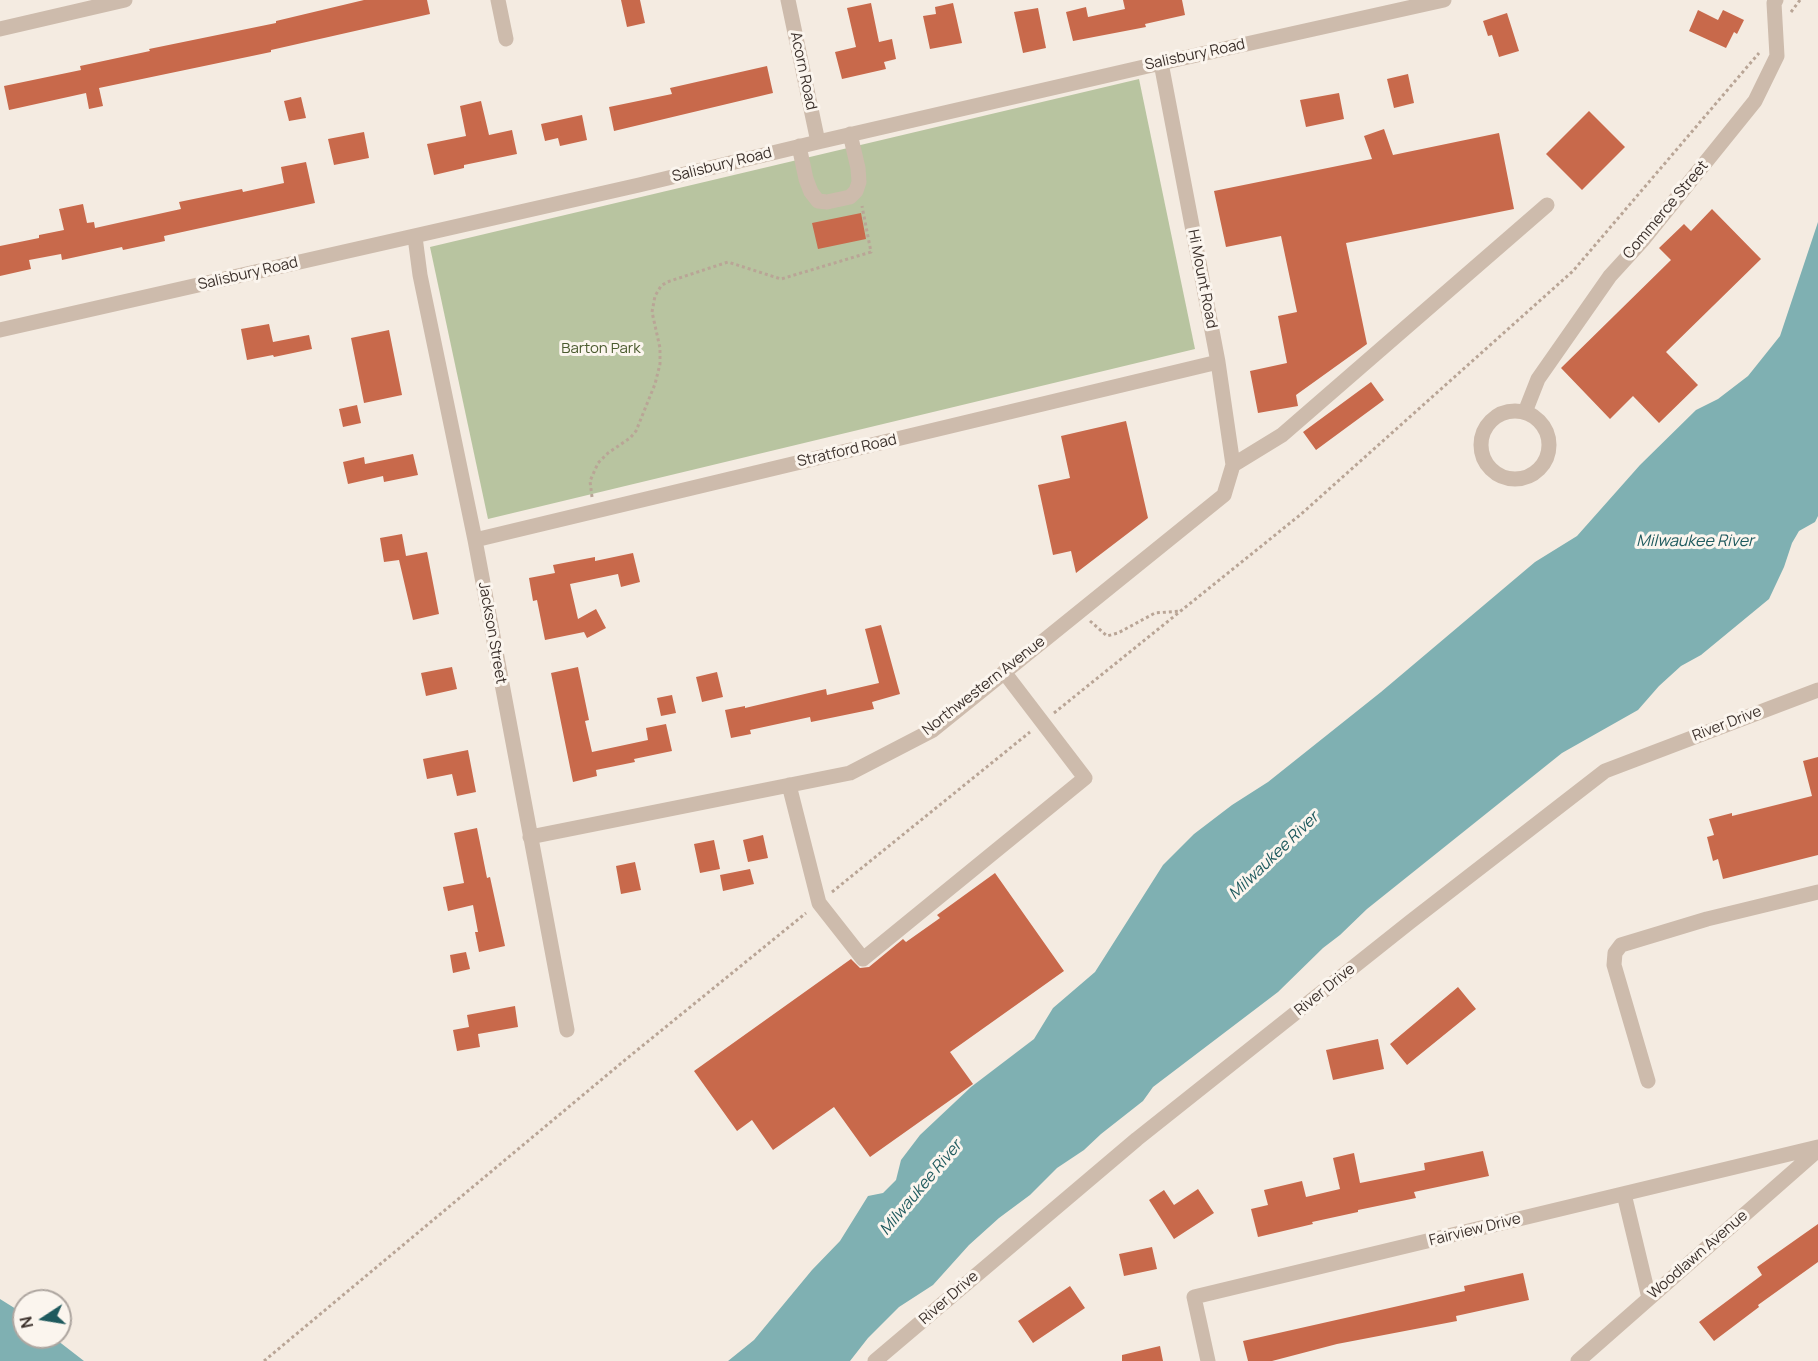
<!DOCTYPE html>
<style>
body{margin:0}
#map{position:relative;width:1818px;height:1361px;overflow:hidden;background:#f4ebe1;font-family:Manrope,sans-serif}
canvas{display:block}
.north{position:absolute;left:12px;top:1289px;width:60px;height:60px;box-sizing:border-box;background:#fbf5ee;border:2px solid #aea6a0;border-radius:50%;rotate:258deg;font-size:16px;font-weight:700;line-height:24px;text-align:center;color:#3b302b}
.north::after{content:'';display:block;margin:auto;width:21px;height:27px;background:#1f5a5e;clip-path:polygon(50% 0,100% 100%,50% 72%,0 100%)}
</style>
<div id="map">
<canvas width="1818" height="1361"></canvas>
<div class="north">N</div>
</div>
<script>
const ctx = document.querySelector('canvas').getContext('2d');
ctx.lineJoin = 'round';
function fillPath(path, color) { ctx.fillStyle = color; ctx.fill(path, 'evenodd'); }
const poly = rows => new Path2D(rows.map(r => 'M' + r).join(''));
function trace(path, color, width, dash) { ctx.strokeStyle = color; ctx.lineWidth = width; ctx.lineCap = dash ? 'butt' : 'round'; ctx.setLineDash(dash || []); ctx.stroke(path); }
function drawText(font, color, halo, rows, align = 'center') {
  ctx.font = font + ' Manrope,sans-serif'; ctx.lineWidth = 6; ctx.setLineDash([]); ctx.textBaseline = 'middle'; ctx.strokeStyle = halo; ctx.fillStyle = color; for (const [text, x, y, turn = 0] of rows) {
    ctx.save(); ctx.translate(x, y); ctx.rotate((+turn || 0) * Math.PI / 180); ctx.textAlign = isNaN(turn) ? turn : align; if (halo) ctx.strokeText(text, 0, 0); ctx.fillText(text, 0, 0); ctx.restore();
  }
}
const green = poly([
 [1139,79,1195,349,488,519,430,247]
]);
const water = poly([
 [1818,222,1818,516,1815,522,1799,531,1792,543,1784,567,1769,599,1701,655,1681,666,1659,686,1638,710,1562,753,1367,909,1340,935,1323,948,1278,992,1153,1087,1143,1101,1101,1134,1084,1150,1057,1168,1030,1195,999,1218,969,1245,933,1285,899,1307,868,1338,850,1361,728,1361,754,1340,812,1270,840,1241,868,1196,883,1193,896,1180,901,1160,920,1135,971,1087,1034,1039,1053,1008,1095,972,1163,865,1194,834,1232,805,1268,782,1381,692,1535,562,1577,536,1640,465,1696,410,1718,399,1748,376,1780,336],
 [0,1299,24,1314,24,1337,53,1337,84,1361,0,1361]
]);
const building = poly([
 [364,0,427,0,430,14,271,50,271,52,99,88,103,106,89,109,86,93,9,110,4,86,81,70,80,66,150,51,149,49,276,23,276,21],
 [621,0,640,0,645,23,627,27],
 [1123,0,1182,0,1185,15,1145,24,1146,27,1073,41,1066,12,1086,7,1088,17,1125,9],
 [871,3,879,42,892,39,896,59,884,62,886,69,842,79,835,52,856,47,847,8],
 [953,3,962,43,930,49,923,16,936,14,935,7],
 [1038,8,1046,48,1023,53,1014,12],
 [1698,10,1718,20,1723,10,1744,20,1737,34,1734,32,1726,48,1689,31],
 [1507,13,1519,51,1499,57,1492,35,1488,36,1483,21],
 [767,66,773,93,614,131,609,107,672,94,670,88],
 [1408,74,1414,103,1394,108,1387,79],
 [1339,93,1344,119,1306,127,1300,100],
 [301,97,306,118,289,121,284,101],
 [481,101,489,135,512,130,517,154,464,165,464,168,434,175,427,144,466,136,460,106],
 [1589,111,1625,147,1582,190,1546,154],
 [582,115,587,140,560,146,558,138,545,141,541,124],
 [1384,129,1393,155,1499,133,1514,209,1346,243,1367,344,1296,395,1298,406,1258,413,1250,371,1287,363,1278,316,1297,312,1281,236,1226,247,1214,191,1372,159,1364,136],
 [364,132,369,158,334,165,328,139],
 [306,162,315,203,164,236,165,241,123,250,122,247,62,260,61,254,29,260,31,269,0,276,0,246,39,238,39,235,64,230,59,209,83,204,87,223,94,222,95,228,181,209,179,202,242,189,243,192,284,183,281,167],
 [1712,209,1761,259,1666,352,1698,385,1659,423,1633,396,1610,419,1561,368,1671,260,1659,248,1684,224,1691,231],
 [861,213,866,239,818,249,812,223],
 [269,324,273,342,309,335,312,349,274,357,273,355,247,360,241,329],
 [389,330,402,395,364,403,351,338],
 [1371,382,1384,400,1316,450,1303,432],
 [357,405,361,423,343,427,339,409],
 [1126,421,1148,518,1076,573,1071,551,1053,555,1038,485,1070,478,1061,436],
 [413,454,418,475,384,482,383,476,348,484,343,462,364,457,365,464],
 [402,534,406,556,427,552,439,614,413,620,399,560,384,562,380,538],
 [633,553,640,582,621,587,618,574,570,584,578,619,596,609,606,628,587,638,584,632,545,640,537,600,533,601,529,578,555,573,553,565,595,557,595,561],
 [881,625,900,694,872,702,874,709,811,722,810,717,750,730,751,734,731,738,725,710,745,706,745,708,826,689,827,695,879,683,865,629],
 [452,667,457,689,426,696,421,673],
 [578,667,589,720,585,721,592,752,648,740,646,728,666,724,672,751,634,759,635,762,596,770,597,776,573,782,551,673],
 [717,672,723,697,702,702,696,677],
 [672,695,676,713,661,716,657,698],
 [468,750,476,792,457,796,452,774,427,779,423,759],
 [1818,757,1818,855,1723,879,1718,859,1713,861,1707,837,1714,835,1709,819,1732,813,1732,816,1812,796,1803,761],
 [477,828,487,878,490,877,505,946,479,952,475,932,478,932,473,905,448,911,443,887,464,883,454,833],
 [763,835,768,858,748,862,743,840],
 [714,840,720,869,700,873,694,844],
 [635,862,641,890,621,894,616,866],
 [750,869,754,884,723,891,720,875],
 [995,873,1064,971,950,1052,973,1084,870,1157,834,1107,773,1150,752,1120,737,1131,694,1071,851,959,860,968,869,967,903,939,906,942,940,918,937,915],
 [466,952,470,969,453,973,450,955],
 [1458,987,1476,1009,1407,1065,1390,1044],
 [515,1006,518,1027,478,1034,480,1047,457,1051,453,1030,469,1027,467,1015],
 [1378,1039,1384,1069,1333,1080,1326,1050],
 [1483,1151,1489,1176,1414,1192,1416,1198,1358,1210,1358,1212,1312,1222,1313,1224,1258,1237,1251,1209,1268,1205,1264,1190,1302,1181,1306,1197,1340,1189,1333,1158,1354,1153,1360,1183,1425,1170,1424,1163],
 [1198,1189,1214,1213,1174,1239,1149,1200,1164,1190,1174,1205],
 [1818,1224,1818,1262,1758,1305,1759,1307,1714,1341,1699,1322,1762,1275,1757,1267],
 [1152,1247,1157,1269,1124,1276,1119,1254],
 [1523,1273,1529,1300,1456,1316,1457,1321,1337,1344,1272,1361,1248,1361,1243,1341,1465,1291,1464,1286],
 [1070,1286,1085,1308,1033,1343,1018,1321],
 [1160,1346,1163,1361,1122,1361,1122,1355]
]);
const path = poly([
 [1791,12,1800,0],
 [592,497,590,481,598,463,608,453,630,438,636,431,655,384,660,364,660,348,652,312,655,296,661,286,667,282,728,262,781,279,871,252,862,206],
 [1090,621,1107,636,1118,633,1155,613,1180,611],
 [1054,713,1300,515,1573,271,1759,53],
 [832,892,1030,732],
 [264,1361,625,1060,806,913]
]);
const minor = poly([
 [498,0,506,39],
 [788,0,818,142],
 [0,29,125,0],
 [799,146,806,179,811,192,818,201,827,202,850,197,856,191,859,182,858,168,850,134],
 [415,237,420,275,475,540,567,1030],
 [0,330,639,185,818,142,1161,63,1444,0],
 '1481 445a34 34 0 1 1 68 0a34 34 0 1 1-68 0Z',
 [1525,412,1538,379,1610,276,1642,241,1755,101,1777,56,1774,3,1776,0],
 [1233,465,1282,435,1547,205],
 [475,540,1218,362],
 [789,785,819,903,863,959,1085,778,1004,672],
 [530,837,850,773,933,730,1224,495,1233,465,1218,362,1161,63],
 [1648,1081,1614,965,1615,953,1621,945,1707,919,1818,892],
 [1624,1194,1649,1298],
 [875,1361,1137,1139,1410,922,1605,771,1818,690],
 [1208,1361,1194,1297,1818,1147],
 [1578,1361,1818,1150]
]);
const streetNames = [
 ["Salisbury Road",1195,55,-12],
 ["Acorn Road",803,71,78],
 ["Salisbury Road",722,165,-14],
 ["Commerce Street",1666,210,-50],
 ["Salisbury Road",248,274,-13],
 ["Hi Mount Road",1202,279,79],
 ["Stratford Road",847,451,-13],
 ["Jackson Street",492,633,80],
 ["Northwestern Avenue",984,686,-38],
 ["River Drive",1727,724,-21],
 ["River Drive",1325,990,-39],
 ["Fairview Drive",1475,1230,-14],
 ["Woodlawn Avenue",1698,1255,-41],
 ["River Drive",949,1298,-41]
];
const parkNames = [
 ["Barton Park",601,349]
];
const waterNames = [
 ["Milwaukee River",1695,542],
 ["Milwaukee River",1274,856,-44],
 ["Milwaukee River",921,1188,-50]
];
fillPath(green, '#b8c4a0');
fillPath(water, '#7fb0b2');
fillPath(building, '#c8694b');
trace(path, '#b9a596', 3, [3, 3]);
trace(minor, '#cdbbac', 15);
drawText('15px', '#3b302b', '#fbf5ee', streetNames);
drawText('15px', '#4a5a2e', '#fbf5ee', parkNames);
drawText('italic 16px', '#1f5a5e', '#fbf5ee', waterNames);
</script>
